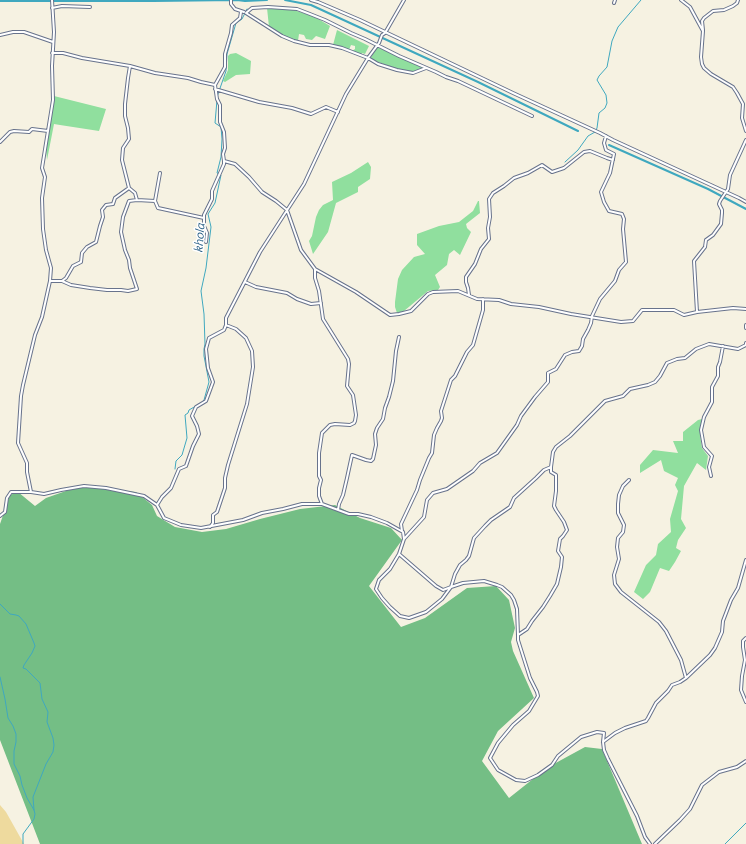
<!DOCTYPE html>
<style>
body{margin:0}
canvas{display:block;background:#f6f2e2}
</style>
<canvas width="746" height="844"></canvas>
<script>
const ctx = document.querySelector('canvas').getContext('2d');
ctx.lineJoin = 'round';
function fillPath(path, color) { ctx.fillStyle = color; ctx.fill(path, 'evenodd'); }
const poly = rows => new Path2D(rows.map(r => 'M' + r).join(''));
function trace(path, color, width, dash) { ctx.strokeStyle = color; ctx.lineWidth = width; ctx.lineCap = dash ? 'butt' : 'round'; ctx.setLineDash(dash || []); ctx.stroke(path); }
function drawText(font, color, halo, rows, align = 'center') {
  ctx.font = font + ' Delius,sans-serif'; ctx.lineWidth = 3; ctx.setLineDash([]); ctx.textBaseline = 'middle'; ctx.strokeStyle = halo; ctx.fillStyle = color; for (const [text, x, y, turn = 0] of rows) {
    ctx.save(); ctx.translate(x, y); ctx.rotate((+turn || 0) * Math.PI / 180); ctx.textAlign = isNaN(turn) ? turn : align; if (halo) ctx.strokeText(text, 0, 0); ctx.fillText(text, 0, 0); ctx.restore();
  }
}
const green = poly([
 [267,8,294,10,315,17,330,26,325,39,316,36,312,40,306,39,304,35,299,34,298,41,288,38,269,27],
 [337,30,369,46,365,54,362,53,361,55,352,51,355,49,355,46,351,45,349,50,333,45],
 [377,47,424,68,412,72,394,68,370,59],
 [236,53,251,61,250,74,236,75,225,82,223,81,228,70,228,56,230,54],
 [54,96,106,109,99,131,60,125,54,124,47,160,46,148],
 [368,162,371,167,370,179,358,187,358,192,336,203,328,232,313,254,309,241,312,236,316,217,319,210,323,205,333,200,332,182,351,173],
 [478,201,479,201,480,213,466,224,467,228,471,232,460,255,454,250,449,254,447,265,435,275,440,287,438,290,428,291,404,311,397,313,395,307,395,302,398,279,402,270,414,257,425,254,417,245,417,234,439,226,459,222,473,211],
 [702,419,700,432,701,442,702,448,708,456,706,470,697,463,684,486,681,519,686,528,678,540,676,548,681,551,675,562,669,571,660,568,650,592,643,599,634,592,646,565,656,555,658,544,671,532,670,519,678,491,675,485,678,478,664,471,661,460,640,473,640,465,653,450,678,453,673,441,683,441,683,432,698,420]
]);
const forest = poly([
 [80,486,136,492,152,505,157,516,175,527,202,532,226,529,260,519,300,509,335,505,360,518,391,528,402,540,369,586,401,627,425,618,467,588,496,586,509,600,515,628,511,642,513,651,534,698,498,731,482,761,509,798,538,775,552,766,552,765,585,747,602,749,642,844,40,844,0,740,0,524,10,495,18,492,35,506,46,498]
]);
const sand = poly([
 [0,805,6,812,24,844,0,844]
]);
const stream = poly([
 [245,1,246,0],
 [217,97,226,71,227,54,236,23,242,19,247,9],
 [565,162,578,150,588,136,595,132,597,128,599,113,605,108,607,103,606,95,597,80,599,76,607,67,612,41,618,27,641,0],
 [175,469,176,461,182,455,187,438,185,415,188,413,189,410,201,403,204,400,209,382,204,356,204,349,205,344,204,314,201,291,206,268,211,227,208,214,215,203,221,175,217,173,221,157,222,139,221,127,215,123,217,100],
 [0,604,10,614,16,615,19,616,26,624,34,643,35,646,32,653,24,665,23,668,26,669,40,683,42,699,48,712,47,722,53,738,54,745,53,752,46,764,33,797,34,810],
 [0,677,5,699,8,718,13,726,16,734,16,742,14,751,14,764,20,776,22,785,27,798,34,810,35,814,34,819,23,834,23,844],
 [725,844,746,823]
]);
const canal = poly([
 [285,0,311,5,478,82,578,131],
 [0,1,153,1,237,0,245,1,267,0],
 [609,145,708,189,746,209]
]);
const minor = poly([
 [231,0,231,4,235,9,244,12],
 [311,0,318,2,360,20,513,93,600,133,613,140,739,198,746,202],
 [681,0,690,7,703,31,701,57,702,64,704,68,711,74,733,87,737,93,743,104,742,118,746,131],
 [614,3,615,0],
 [52,8,62,6,90,7],
 [703,30,702,21,704,18,713,11,724,10,733,6,737,3,738,0],
 [0,35,13,32,24,32,53,42],
 [52,53,63,53,82,58,130,66,155,73,188,78,201,82,215,85,217,99,220,105,220,122,224,132,225,148,223,154,224,161,235,164,249,177,262,192,276,201,287,210,301,250,315,269,356,292,390,315,399,314,411,311,428,294,433,292,458,291,477,299,499,300,511,304,539,307,571,314,621,322,633,321,642,310,674,310,684,315,697,312,733,308,746,309],
 [426,68,413,73,397,70,378,64,368,58,342,48,329,45,310,45,294,41,282,36,246,13,252,8,268,7,297,9,310,14,325,20,351,33,365,39,399,56,436,72,446,77,458,81,532,116],
 [215,85,225,67,225,54,231,33,232,25,240,18,241,12],
 [215,89,259,102,292,108,311,114,326,107,338,112],
 [0,142,10,132,14,131,29,132,32,129,48,131],
 [129,188,135,193,137,200,155,201,158,208,204,218],
 [155,201,160,173],
 [206,242,207,233,204,226,204,215,212,199,212,191,224,164,224,161],
 [315,269,315,278,319,291,323,319,348,359,349,364,347,386,353,395,356,415,355,421,354,423,350,425,335,424,330,425,322,433,319,453,319,476,321,480,319,488,319,496,322,504],
 [50,281,62,281,66,278,73,266,81,262,82,253,87,247,96,242,100,226,103,217,102,210,106,205,113,204,115,198,129,188,122,160,123,148,129,139,128,128,125,116,125,104,128,78,130,66],
 [62,281,71,285,90,288,107,290,121,290,128,291,137,289,130,268,129,260,125,250,121,232,123,217,129,201,137,200],
 [245,282,256,287,287,293,297,299,311,304,321,303],
 [469,295,468,288,466,282,466,277,475,264,481,249,489,239,488,228,490,217,489,199,493,193,504,186,514,178,528,173,542,165,552,172,564,168,584,152,590,151,607,158,613,160],
 [697,312,694,261,705,247,706,240,713,235,721,224,722,213,722,210,719,204,720,201,728,189,730,175,746,140],
 [746,325,746,328],
 [711,476,709,467,712,456,704,447,701,430,704,417,712,402,712,387,718,376,718,367,720,362,723,346],
 [629,480,623,486,619,495,618,504,618,513,624,525,623,532,618,538,617,547,619,559,614,575,615,584,621,592,659,622,666,631,681,660,686,678],
 [31,492,27,472,27,463,18,443,21,396,23,385,35,335,42,317,50,281,51,268,46,250,43,229,42,198,45,177,42,168,53,100,52,66,54,32,52,0],
 [157,505,162,497,171,488,179,469,186,466,193,446,199,434,197,426,192,416,196,407,206,401,213,382,208,368,206,349,209,338,224,330,226,325,226,318,260,252,304,184,346,94,368,58,379,43,382,35,385,33,404,0],
 [338,510,339,504,343,495,347,478,352,455,366,460,371,461,373,459,376,445,375,434,377,428,383,419,385,408,389,397,393,381,396,351,399,337],
 [0,516,5,512,7,498,11,492,31,492,44,494,61,490,84,486,106,488,144,496,157,505,164,518,181,525,201,528,243,520,262,513,283,509,302,504,322,504,349,514,358,514,371,517,387,523,403,532,404,539,399,554,390,569,379,580,376,589,382,598,390,607,400,616,409,618,426,612,442,599,451,587,463,583,484,581,497,585,502,587,511,595,514,600,517,609,518,635,518,640,530,678,537,692,538,696,529,711,513,725,498,743,490,758,498,770,516,780,525,781,538,775,552,765,558,756,581,737,597,732,604,733,603,742,604,750,608,759,637,816,645,837,650,844],
 [210,527,213,523,213,515,217,512,225,488,225,478,228,465,247,404,253,367,252,351,246,338,236,329,226,325],
 [402,531,401,524,417,490,420,480,429,458,432,453,434,435,437,428,441,421,442,418,441,411,451,380,455,376,467,352,473,345,483,310,483,299],
 [404,539,424,517,427,500,433,493,447,489,473,471,480,463,497,453,517,425,521,416,535,397,548,382,548,373,556,369,565,355,572,352,579,351,582,346,583,339,588,330,591,323,592,316,600,299,615,281,619,270,626,262,623,229,624,219,622,214,609,211,604,202,601,192,610,173,614,154,606,150,604,143,606,136],
 [399,554,436,586,443,590,451,587,455,574,460,565,466,560,469,556,474,538,485,526,491,520,510,507,514,498,536,478,544,470,551,467,553,452,556,447,570,436,605,401,623,396,630,389,648,385,655,382,660,376,667,363,677,359,685,358,696,349,709,344,738,349,746,345,746,343],
 [518,635,527,629,532,621,543,607,550,596,557,584,561,567,562,557,558,551,560,539,563,536,567,530,564,522,556,510,554,506,556,491,556,475,551,472,551,467],
 [746,638,743,641,743,647,745,660,742,676,741,690,746,702],
 [603,742,615,733,625,728,646,721,648,718,656,703,668,691,672,685,680,682,686,678,710,655,715,648,722,632,723,621,731,600,738,588,746,560],
 [655,844,680,820,690,809,702,785,719,772,737,767,746,761]
]);
const waterNames = [
 ["khola",200,238,-85]
];
fillPath(green, '#90df9e');
fillPath(forest, '#74be85');
fillPath(sand, '#eeda9e');
trace(stream, '#3fa8bf', 1);
trace(canal, '#3fa8bf', 2);
trace(minor, '#68738c', 4);
trace(minor, '#fff', 2);
drawText('italic 12px', '#295f85', '#fff', waterNames);
</script>
